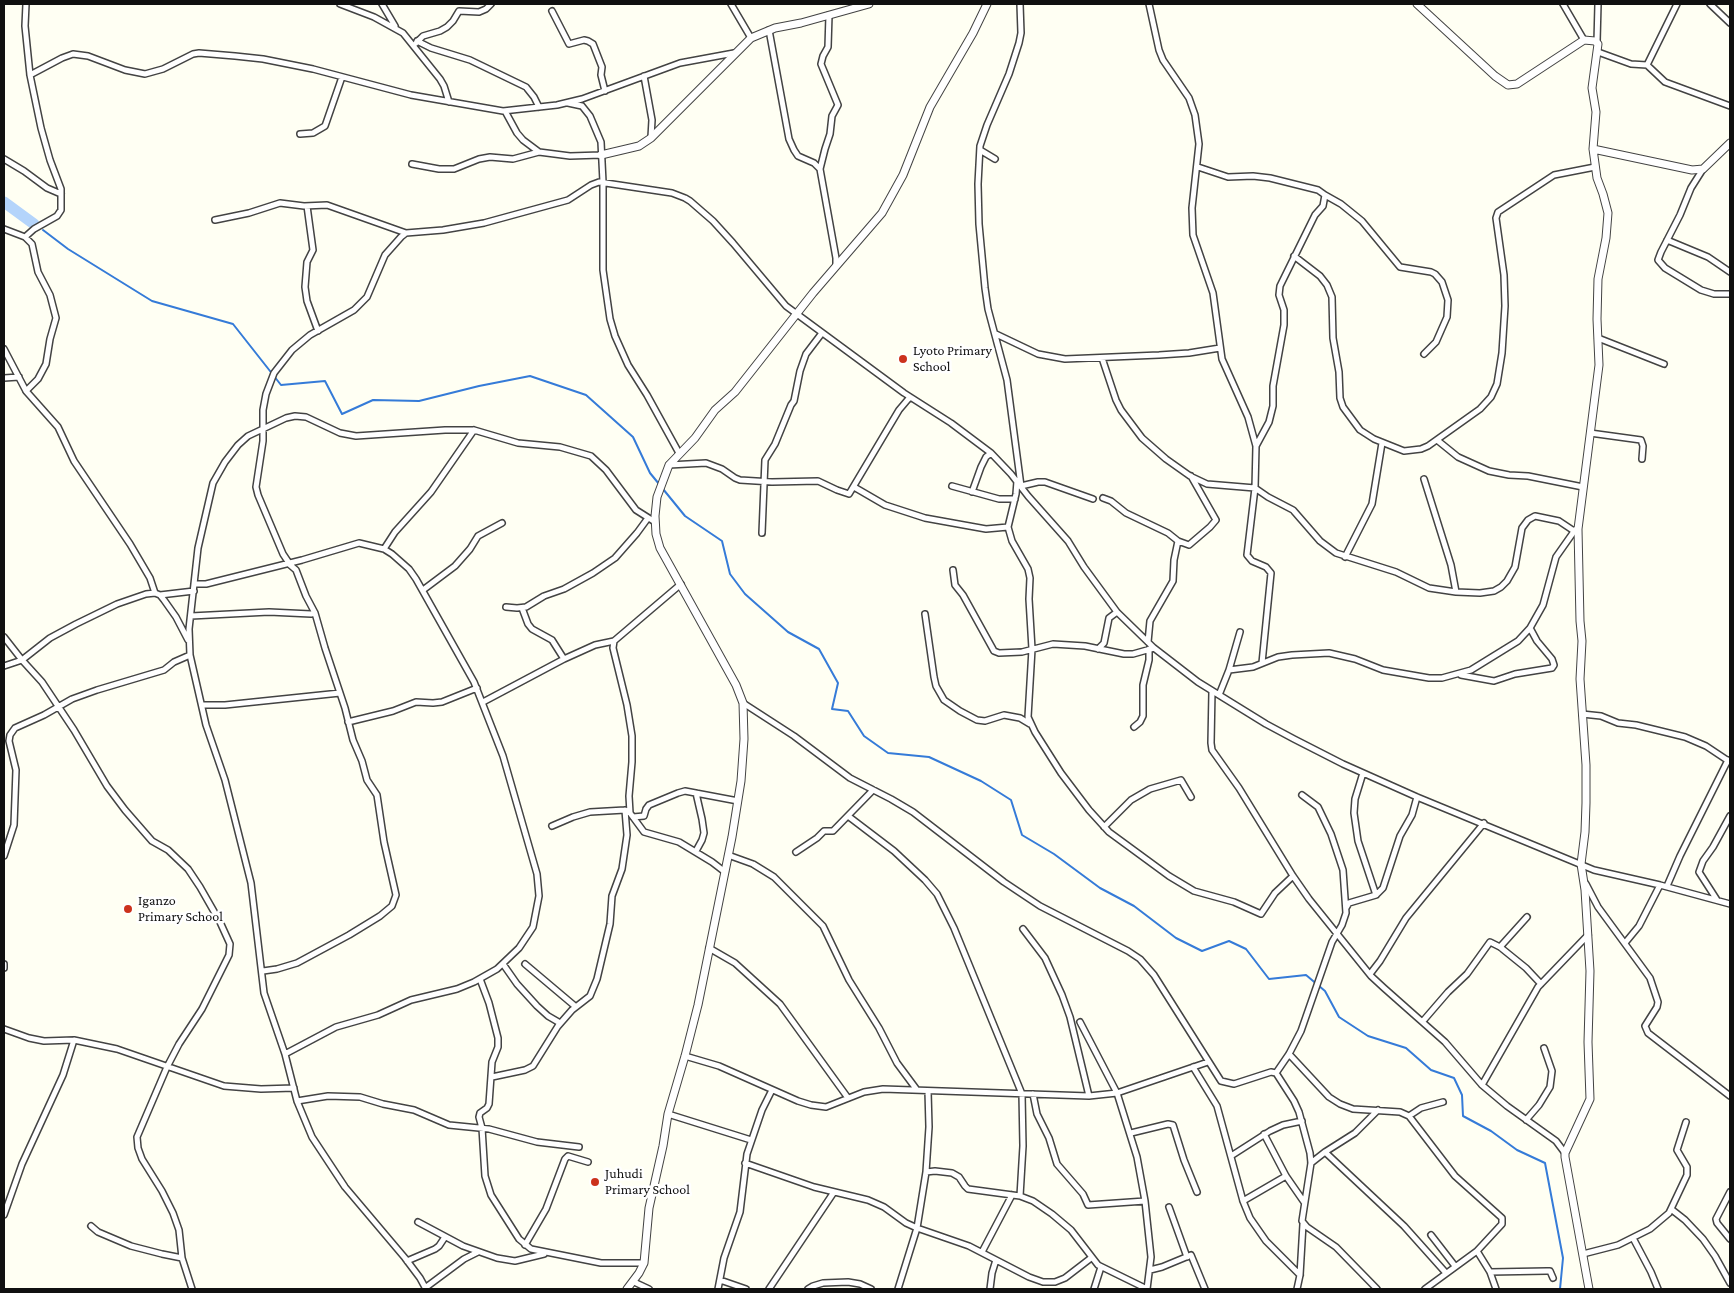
<!DOCTYPE html>
<style>
body{margin:0}
#map{position:relative;width:1734px;height:1293px;overflow:hidden;background:#fffff3;font-family:"Crimson Pro",serif}
canvas{display:block}
.frame{position:absolute;inset:0;border:5px solid #101010;pointer-events:none}
</style>
<div id="map">
<canvas width="1734" height="1293"></canvas>
<div class="frame"></div>
</div>
<script>
const ctx = document.querySelector('canvas').getContext('2d');
ctx.lineJoin = 'round';
const poly = rows => new Path2D(rows.map(r => 'M' + r).join(''));
function trace(path, color, width, dash) { ctx.strokeStyle = color; ctx.lineWidth = width; ctx.lineCap = dash ? 'butt' : 'round'; ctx.setLineDash(dash || []); ctx.stroke(path); }
function drawText(font, color, halo, rows, align = 'center') {
  ctx.font = font + ' "Crimson Pro",serif'; ctx.lineWidth = 5; ctx.setLineDash([]); ctx.textBaseline = 'middle'; ctx.strokeStyle = halo; ctx.fillStyle = color; for (const [text, x, y, turn = 0] of rows) {
    ctx.save(); ctx.translate(x, y); ctx.rotate((+turn || 0) * Math.PI / 180); ctx.textAlign = isNaN(turn) ? turn : align; if (halo) ctx.strokeText(text, 0, 0); ctx.fillText(text, 0, 0); ctx.restore();
  }
}
const stream = poly([
 [43,230,68,249,152,301,233,324,281,385,325,381,342,414,373,400,419,401,479,386,530,376,586,395,633,437,650,473,659,484],
 [663,489,685,516,722,541,730,574,745,594,788,632,819,649,838,683,832,709,848,711,864,736,888,753,929,757,981,781,1011,800,1022,835,1054,854,1100,888,1134,906,1176,938,1202,951,1229,941,1246,949,1269,979,1306,975,1325,991,1339,1017,1368,1036,1406,1048,1431,1070,1454,1078,1462,1095,1463,1116,1491,1131,1517,1150,1545,1163,1563,1258,1560,1289]
]);
const river = poly([
 [4,202,34,224]
]);
const minor = poly([
 [340,4,374,17,403,33,440,79,444,86,449,102],
 [382,4,395,26],
 [731,4,751,38],
 [1020,4,1021,33,1019,43,1009,74,987,125,980,146,978,184,979,224,985,288,988,309,1007,380,1021,486,1038,482,1045,482,1093,499],
 [1149,4,1159,50,1163,60,1189,98,1195,115,1199,144,1192,208,1193,235,1213,293,1222,359,1248,417,1256,446,1255,488,1247,555,1252,561,1266,567,1271,573,1262,663],
 [1563,4,1584,40],
 [1710,4,1730,23],
 [552,11,569,44,584,40,588,41,593,44,602,67,601,75,605,91],
 [769,30,789,139,794,150,798,156,814,163,820,169,836,258,836,265],
 [417,41,431,48,470,60,526,87,534,97,539,107],
 [1597,42,1598,4],
 [416,43,423,36,440,31,447,27,453,21,459,11,479,12,486,9,491,4],
 [1598,52,1631,64,1647,65,1665,82,1730,106],
 [1647,65,1677,4],
 [30,75,62,58,73,54,88,56,125,70,145,74,163,69,193,54,199,53,235,56,263,59,313,69,411,95,503,111,557,105,582,99,680,63,734,53],
 [644,76,652,120,651,137],
 [568,103,582,106,590,116,601,142,603,182,603,270,610,319,615,336,628,365,647,395,679,453],
 [505,111,517,133,523,140,539,152,570,156,601,155],
 [300,134,313,133,325,126,342,77],
 [980,150,995,159],
 [4,159,24,171,47,188,61,194],
 [412,164,439,169,454,169,479,159,490,157,513,159,539,152],
 [1198,167,1228,177,1253,176,1270,178,1318,190,1325,195,1323,206,1315,215,1280,286,1279,295,1284,310,1284,325,1273,386,1273,406,1269,422,1256,446],
 [820,169,825,149,830,134,832,116,838,105,821,64,823,56,828,47,829,15],
 [1703,169,1691,188,1680,215,1661,252,1658,260,1665,268,1701,290,1714,294,1730,294],
 [1325,195,1341,204,1362,221,1400,267,1431,272,1435,274,1442,282,1448,300,1447,317,1436,342,1424,354],
 [307,206,313,250,307,262,305,287,307,301,318,331],
 [215,220,249,213,280,203,304,206,327,205,406,233],
 [4,229,25,237,32,244,38,272,50,295,56,318,50,339,46,364,38,379,26,391],
 [25,237,34,229,57,216,61,210,61,189,50,160,41,128,30,75,25,26,26,4],
 [1667,240,1708,257,1730,272],
 [1294,256,1320,276,1327,285,1332,297,1333,338,1339,372,1340,398,1343,407,1360,430,1374,439,1404,451,1421,449,1428,446,1480,409,1491,397,1497,384,1502,353,1505,306,1504,275,1496,218,1498,212,1554,175,1595,167],
 [996,334,1038,354,1065,359,1159,355,1189,353,1220,348],
 [1598,338,1664,364],
 [4,349,26,391,58,427,74,461,130,544,150,578,155,593],
 [1102,358,1116,400,1121,410,1142,438,1166,459,1190,476,1207,484,1255,488,1268,497,1293,510,1320,541,1336,553,1396,572,1429,588,1456,592,1480,593,1494,591,1501,587,1507,581,1515,567,1522,528,1528,520,1535,516,1559,521,1574,531],
 [4,378,19,377],
 [1590,433,1641,440,1643,446,1642,459],
 [1437,440,1458,457,1489,471,1509,475,1528,476,1583,487],
 [669,465,706,463,722,469,735,478,740,480,772,482,818,481,837,490,849,494,899,410,910,397],
 [1424,479,1451,565,1456,592],
 [1017,481,1016,494,1008,527,1012,541,1028,569,1030,578,1029,599,1032,649,1028,717,1035,732,1061,773,1089,810,1109,832,1169,876,1194,891,1234,902,1261,914,1275,893,1293,876],
 [952,486,999,499,1015,499],
 [854,487,885,505,925,518,986,529,1008,527],
 [972,492,981,467,986,457,991,453],
 [1103,498,1111,501,1126,513,1168,533,1178,541,1174,560,1173,581,1150,621,1148,642],
 [762,533,765,460,775,444,791,405,794,401,800,371,806,354,822,333],
 [1178,541,1189,545,1210,527,1216,520,1191,476],
 [384,549,395,532,431,492,474,430],
 [1345,557,1372,504,1382,443],
 [289,563,283,554,258,495,256,487,263,441,263,410,266,394,274,373,292,350,310,335,354,310,367,297,385,255,401,237,406,233,443,230,484,223,568,200,591,185,599,182,672,193,685,198,690,201,713,221,733,243,786,306,904,393,951,423,991,453,1011,474,1028,496,1068,541,1084,567,1117,612,1154,648,1198,682,1266,724,1294,739,1343,764,1417,797,1594,870,1660,885,1730,904],
 [953,570,955,585,963,595,994,651,999,653,1022,652,1053,644,1085,646,1124,654,1133,654,1154,648],
 [194,584,206,584,302,560,359,543,384,549,392,554,409,569,416,579,474,682,503,756,537,874,539,896,533,927,519,948,497,969,474,982,457,989,411,1000,378,1015,336,1027,285,1054],
 [423,590,455,566,470,549,478,536,502,523],
 [160,595,194,591],
 [506,607,517,608,526,607,544,596,564,589,593,573,615,558,637,533,648,518],
 [522,608,528,624,532,629,552,640,564,659],
 [925,614,934,677,936,686,944,700,960,711,977,720,985,721,1004,715,1020,718,1030,724],
 [191,616,269,612,311,614,315,613],
 [4,637,22,660,50,638,76,624,117,604,146,594,155,593,160,595,164,600,176,617,188,640],
 [1098,649,1104,643,1109,618,1117,612],
 [4,666,22,660,42,682,74,730,107,786,125,810,152,841,168,850,188,869,200,887,220,922,230,944,229,955,202,1009,179,1044,167,1067,137,1137,138,1148,142,1159,162,1191,173,1213,179,1230,182,1258,192,1289],
 [1229,670,1240,632],
 [1461,675,1494,681,1515,674,1552,668,1554,665,1552,659,1537,641,1530,628],
 [1212,691,1211,743,1212,750,1239,788,1293,876,1309,899,1371,976,1384,988,1445,1042,1482,1085,1507,1106,1556,1141,1565,1153],
 [1219,695,1229,670,1253,667,1278,657,1292,655,1329,653,1355,659,1383,670,1429,678,1442,678,1471,670,1518,641,1530,628,1543,605,1556,557,1575,530],
 [483,702,564,659,595,645,614,641],
 [743,703,794,736,850,778,891,799,913,812,1004,882,1040,906,1128,951,1140,959,1154,975,1221,1081,1234,1084,1271,1072,1276,1073,1294,1101,1299,1112,1310,1153,1311,1163,1302,1221,1307,1227,1336,1247,1377,1289],
 [202,705,225,705,340,693],
 [1582,714,1601,716,1618,723,1636,725,1685,737,1706,746,1730,762],
 [348,722,393,711,416,702,433,703,442,702,477,688],
 [1134,727,1140,722,1143,716,1143,685,1149,660,1149,649],
 [1363,773,1355,799,1354,813,1358,841,1376,895],
 [630,813,629,796,632,762,632,736,627,705,613,648,614,641,681,584],
 [848,816,894,851,925,880,937,894,954,928,1022,1094,1023,1146,1020,1196],
 [633,817,644,816,646,809,649,805,678,793,685,791,738,801],
 [552,826,573,817,590,812,625,810,630,813,644,832,679,842,712,862,725,872],
 [1104,827,1131,800,1150,789,1181,780,1191,797],
 [696,851,702,840,704,833,702,819,696,793],
 [796,852,817,838,824,831,833,831,873,790],
 [728,855,753,864,774,877,823,926,849,980,879,1028,897,1063,917,1090],
 [4,856,14,825,16,770,9,741,10,735,15,728,44,715,72,699,97,690,164,670,174,662,190,655],
 [1586,884,1598,907,1650,978,1658,1002,1657,1007,1645,1026,1648,1033,1730,1096],
 [1667,886,1680,856,1728,760],
 [1717,900,1699,872,1703,861,1713,847,1730,816],
 [1346,908,1349,903,1376,895,1383,888,1400,836,1412,815,1417,797],
 [1023,929,1045,958,1062,995,1070,1017,1089,1096],
 [1625,943,1639,926,1660,885],
 [1500,947,1527,917],
 [709,948,735,963,780,1004,848,1098],
 [4,964,4,968],
 [503,964,517,984,537,1006,548,1016,560,1023],
 [525,964,576,1007],
 [263,971,277,969,297,963,349,935,380,916,392,906,396,895,384,842,377,795,367,780,362,761,353,740,345,708,325,648,315,613,306,596,296,570,289,564],
 [1370,974,1380,961,1406,918,1484,823],
 [480,979,489,1003,498,1038,498,1047,492,1062,489,1104,487,1108,480,1113,479,1117,482,1128,485,1176,491,1195,519,1239,531,1249,601,1263,644,1263],
 [1423,1021,1448,992,1467,974,1490,942,1500,947,1526,968,1541,984],
 [1080,1022,1117,1093,1137,1157,1145,1201,1151,1257,1147,1289],
 [4,1029,29,1038,44,1041,74,1040,117,1049,224,1086,261,1089,294,1088],
 [1289,1054,1329,1097,1340,1104,1353,1109,1400,1112,1409,1116,1455,1176,1502,1218,1502,1224,1477,1251,1425,1289],
 [685,1056,719,1066,798,1101,811,1105,826,1107,864,1092,883,1089,1089,1096,1117,1093,1208,1062],
 [1193,1067,1217,1106,1243,1201,1250,1218,1266,1241,1300,1275],
 [1276,1073,1289,1054,1301,1031,1332,942,1342,925,1346,913,1343,870,1331,834,1318,807,1302,795],
 [492,1077,525,1070,533,1066,558,1026,572,1010,590,996,597,979,610,924,612,896,622,869,627,835,625,810],
 [1482,1085,1538,987,1588,935],
 [1033,1094,1037,1114,1049,1138,1057,1164,1083,1194,1088,1205,1145,1201],
 [297,1101,328,1096,360,1097,383,1104,414,1110,449,1125,489,1129,537,1142,579,1147],
 [668,1114,751,1140],
 [1409,1116,1421,1108,1443,1102],
 [1526,1120,1539,1105,1550,1087,1552,1071,1544,1048],
 [1131,1133,1168,1124,1173,1125,1184,1160,1197,1192],
 [1264,1134,1286,1176,1304,1202],
 [1325,1152,1404,1226,1446,1273],
 [1231,1156,1270,1131,1283,1125,1302,1121],
 [745,1163,814,1187,868,1200,884,1207,906,1223,917,1228,969,1246,1029,1277,1043,1282,1055,1282,1065,1278,1091,1258],
 [1311,1163,1325,1152,1355,1133,1378,1110],
 [926,1172,935,1171,952,1173,959,1177,965,1186,968,1189,1020,1196,1033,1201,1052,1214,1071,1230,1098,1265,1147,1289],
 [1730,1192,1716,1219,1717,1223,1730,1239],
 [1243,1201,1286,1176],
 [1169,1207,1187,1257],
 [1671,1209,1685,1220,1703,1239,1715,1256,1730,1283],
 [4,1215,22,1164,63,1075,74,1040],
 [418,1222,463,1246,497,1258,515,1261,544,1254],
 [91,1226,98,1232,131,1246,162,1254,182,1258],
 [1431,1235,1455,1266],
 [1633,1238,1651,1272,1658,1289],
 [525,1245,546,1209,565,1159,568,1156,588,1162],
 [1477,1251,1490,1272,1496,1289],
 [982,1252,1012,1195],
 [1583,1254,1618,1245,1650,1229,1669,1213,1687,1175,1687,1167,1677,1150,1686,1122],
 [407,1261,435,1249,439,1246,445,1237],
 [1150,1270,1162,1267,1191,1255,1205,1289],
 [1490,1272,1547,1271,1550,1271,1553,1278],
 [720,1280,746,1289],
 [634,1282,649,1289],
 [425,1288,464,1259,478,1252],
 [426,1289,420,1278,405,1258,345,1187,312,1137,297,1101,285,1054,264,993,251,883,225,780,206,725,190,655,189,629,198,548,213,483,225,462,238,445,248,436,286,418,295,416,306,417,340,433,356,436,445,430,474,430,518,443,560,447,591,456,606,470,636,510,655,522],
 [718,1289,724,1258,740,1212,747,1154,762,1110,772,1090],
 [769,1289,834,1192],
 [808,1289,813,1286,823,1283,848,1282,860,1284,871,1289],
 [898,1289,917,1228,926,1172,929,1127,928,1091],
 [990,1289,992,1273,996,1260],
 [1094,1289,1101,1267],
 [1297,1289,1300,1275,1303,1224]
]);
const tertiary = poly([
 [1417,4,1495,76,1508,85,1517,84,1584,40,1595,41,1598,44,1592,88,1596,112,1593,149,1597,178,1603,194,1608,213,1606,238,1598,279,1597,319,1599,365,1578,529,1580,621,1582,641,1580,679,1586,765,1586,803,1585,832,1581,864,1585,890,1590,971,1588,1042,1590,1099,1565,1153,1565,1157,1589,1289],
 [1593,149,1692,170,1703,169,1730,143],
 [601,155,639,146,651,138,751,38,775,28,801,23,869,4],
 [627,1289,639,1273,644,1263,649,1208,663,1146,668,1114,685,1056,698,1005,732,837,741,781,744,739,743,703,736,685,660,548,656,534,655,516,657,497,669,465,695,438,715,410,735,392,813,293,882,213,903,175,930,107,973,33,987,4]
]);
const markers = [
 [903,359,5,"#cc321c"],
 [128,909,5,"#cc321c"],
 [595,1182,5,"#cc321c"]
];
const poiNames = [
 ["Lyoto Primary",913,351],
 ["School",913,367],
 ["Iganzo",138,901],
 ["Primary School",138,917],
 ["Juhudi",605,1174],
 ["Primary School",605,1190]
];
trace(stream, '#357bd8', 2);
trace(river, '#b4d4fb', 11);
trace(minor, '#434343', 8);
trace(tertiary, '#434343', 9);
trace(minor, '#fff', 5);
trace(tertiary, '#fff', 7);
for (const [x, y, r, color] of markers) { const dot = new Path2D(); dot.arc(x, y, r, 0, 2 * Math.PI); ctx.fillStyle = color; ctx.fill(dot); trace(dot, '#fff', 2); }
drawText('14px', '#101010', '#fff', poiNames, 'left');
</script>
